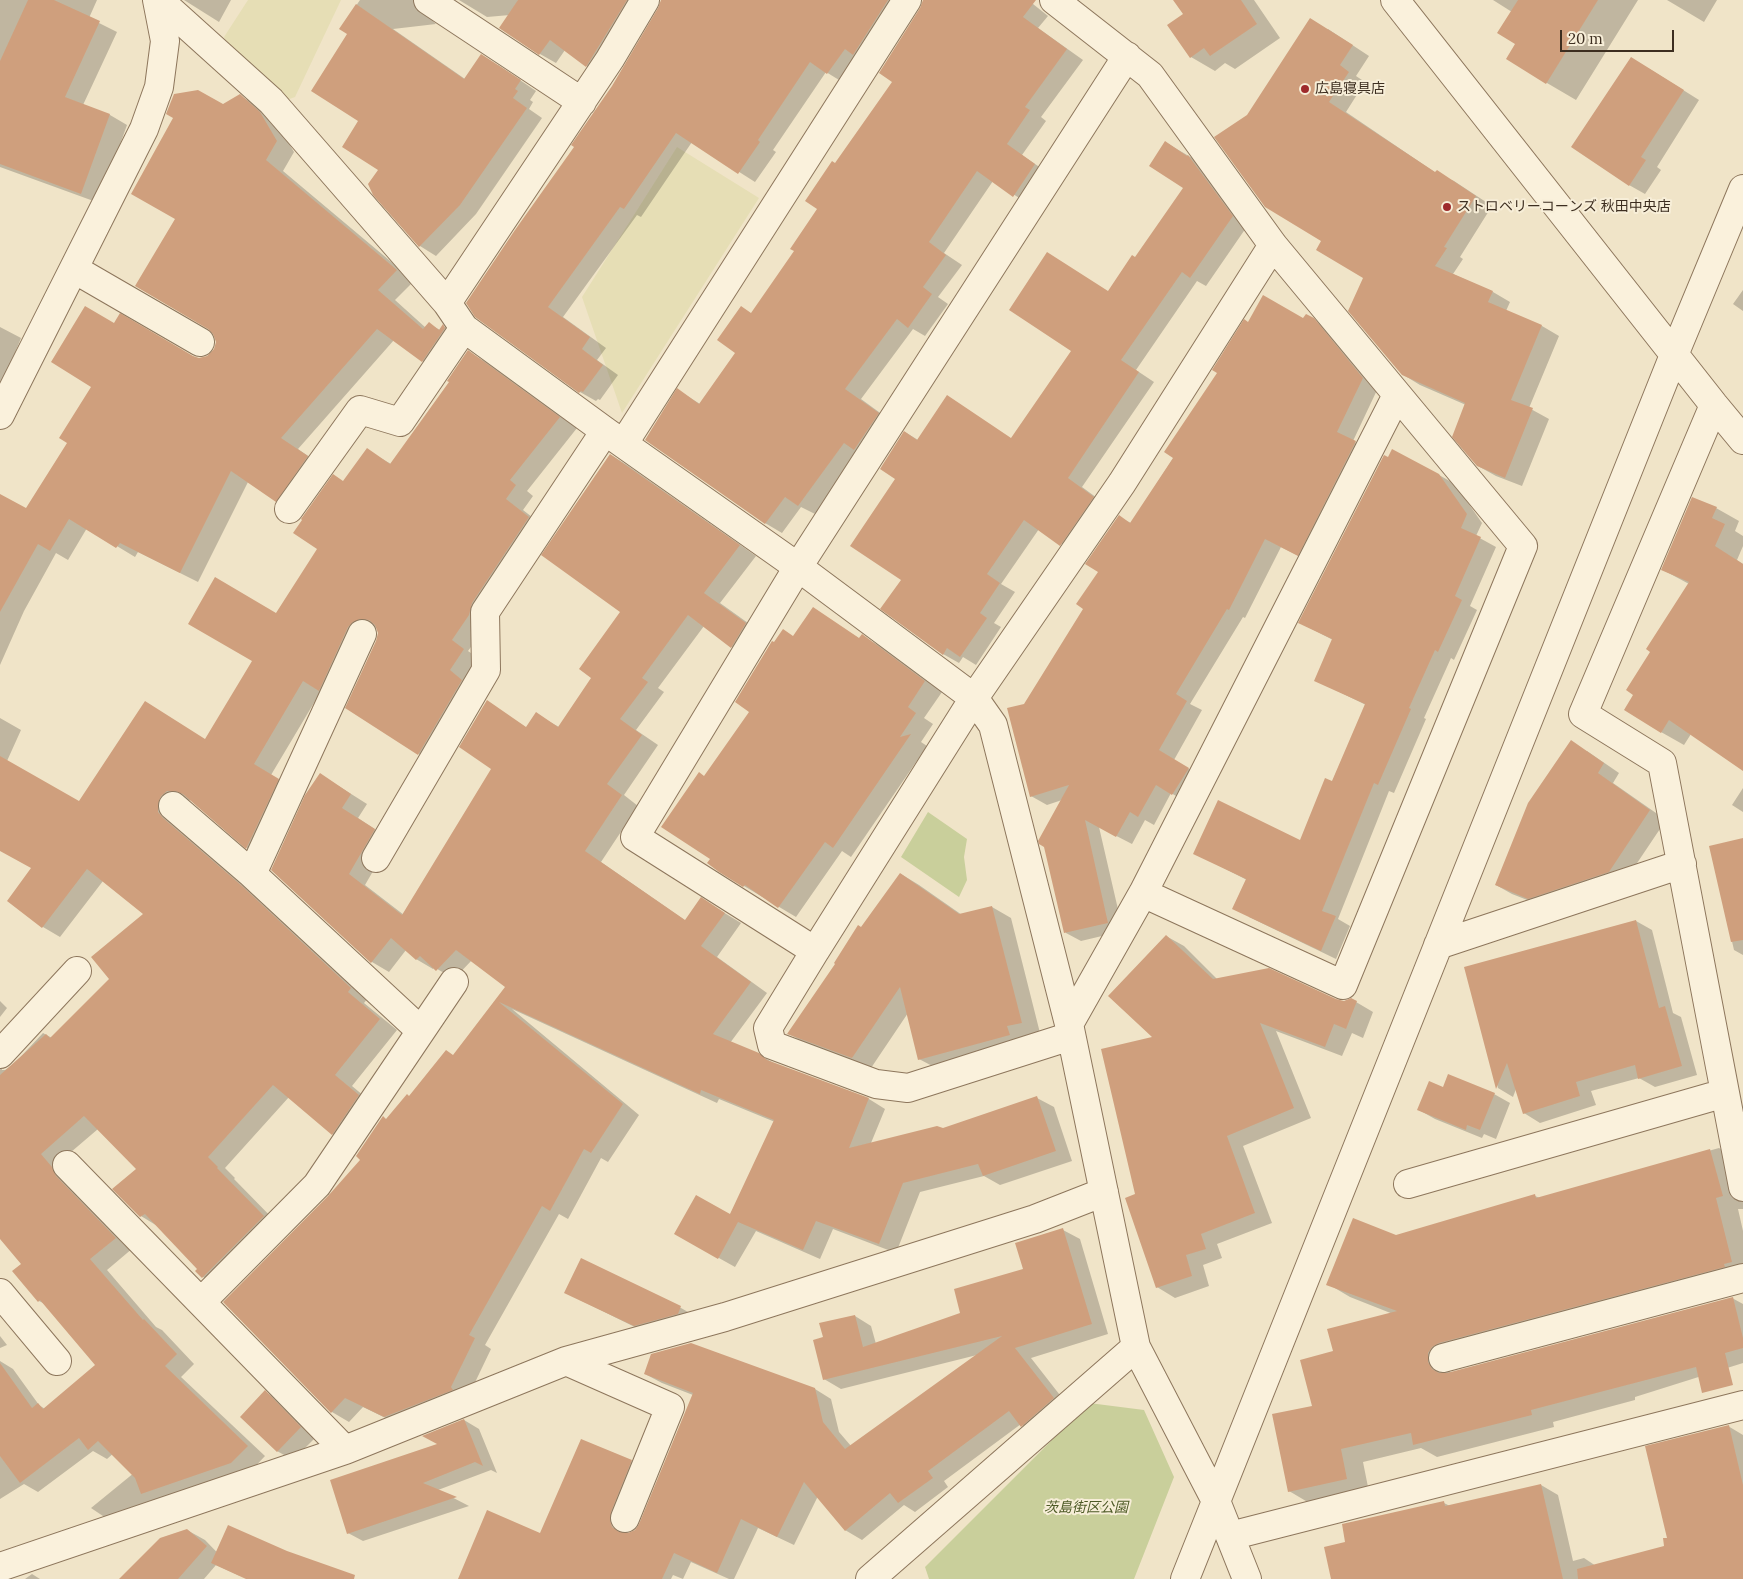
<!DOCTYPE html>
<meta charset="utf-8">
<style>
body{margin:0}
#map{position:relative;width:1743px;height:1579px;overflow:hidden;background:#f0e4c8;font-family:Lora,serif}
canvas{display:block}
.scale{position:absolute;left:1560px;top:30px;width:114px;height:22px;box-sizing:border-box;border:2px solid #3d2e20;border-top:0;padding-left:6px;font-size:15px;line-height:18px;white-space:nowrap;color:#3d2e20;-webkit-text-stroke:4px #f7eed8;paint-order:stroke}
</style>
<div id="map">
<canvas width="1743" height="1579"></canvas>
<div class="scale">20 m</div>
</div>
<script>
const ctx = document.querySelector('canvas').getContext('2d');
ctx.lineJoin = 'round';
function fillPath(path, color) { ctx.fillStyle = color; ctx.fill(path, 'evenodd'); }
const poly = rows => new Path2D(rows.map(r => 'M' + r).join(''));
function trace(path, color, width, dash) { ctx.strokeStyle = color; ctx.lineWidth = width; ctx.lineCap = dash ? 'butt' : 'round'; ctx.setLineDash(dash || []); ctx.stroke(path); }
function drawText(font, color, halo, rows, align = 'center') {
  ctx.font = font + ' Lora,"Noto Sans JP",serif'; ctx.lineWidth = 4; ctx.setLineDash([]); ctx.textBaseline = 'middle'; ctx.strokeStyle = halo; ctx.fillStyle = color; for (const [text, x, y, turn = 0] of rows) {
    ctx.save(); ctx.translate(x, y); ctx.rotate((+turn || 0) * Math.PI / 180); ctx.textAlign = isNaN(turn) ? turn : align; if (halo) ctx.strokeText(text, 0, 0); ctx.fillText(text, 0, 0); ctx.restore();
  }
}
const farmland = poly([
 [248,0,341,0,295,97,284,101,229,49,224,37],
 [677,147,759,198,622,413,582,297]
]);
const green = poly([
 [928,812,967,839,964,857,967,880,959,897,901,857],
 [1089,1403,1144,1410,1174,1477,1134,1579,929,1579,925,1567]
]);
const shadow = poly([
 [0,0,97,0,89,18,117,32,83,105,110,115,127,125,99,203,0,167],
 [184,0,231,0,219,22],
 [360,0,432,0,430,18,436,24,393,29,465,79,498,65,536,91,530,100,533,102,529,109,542,118,476,214,436,256,420,246,374,194,380,169,360,121,348,33,341,28],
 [459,0,649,0,603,75,587,66,565,50,556,63,540,54,510,15,487,17],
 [662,0,911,0,844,83,826,72,773,150,776,152,755,182,692,142,641,217,637,215,563,317,606,348,597,360,618,375,600,400,598,399,596,401,580,392,476,316,576,147,660,8],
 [924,0,1028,0,1048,16,1038,28,1083,60,1041,117,1046,121,1022,155,1051,175,1030,205,993,181,944,253,962,265,938,297,948,304,925,336,913,329,861,399,894,423,861,452,815,514,801,507,782,533,765,523,678,390,700,404,736,353,752,314,796,251,819,209,836,164,894,82],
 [1175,0,1254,0,1280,38,1235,69,1225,63,1215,71,1191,57,1185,14],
 [1493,0,1638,0,1576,100,1547,83,1517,43,1512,12],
 [1667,0,1717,0,1704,22],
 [1328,29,1369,56,1356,76,1365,82,1346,112,1436,173,1454,181,1492,206,1460,257,1463,259,1453,274,1493,292,1510,302,1506,311,1542,326,1559,336,1529,408,1549,419,1522,486,1496,476,1478,466,1466,405,1420,385,1402,374,1364,277,1323,241,1248,116],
 [1648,68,1699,100,1657,167,1661,170,1645,194,1629,185],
 [240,96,258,106,278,125,294,152,283,171,414,281,395,300,426,328,429,324,440,330,443,326,460,336,440,371,422,361,394,340,298,449,324,467,294,511,248,482,198,582,138,552,135,557,87,528,68,560,56,553,24,611,0,665,0,495,26,510,69,442,93,386,115,324,199,359,208,357,215,350,217,342,177,218,223,106],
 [1165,142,1204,165,1248,225,1206,286,1197,281,1136,370,1154,382,1082,487,1108,506,1076,553,1039,529,1001,584,1015,592,994,623,1001,627,976,665,963,657,959,663,943,654,903,580,897,479,905,432,918,440,1012,439,1073,350,1108,292,1136,259,1184,188],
 [1743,290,1743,311,1733,304],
 [1306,316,1329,329,1378,388,1353,441,1371,451,1313,563,1281,547,1245,618,1243,617,1190,704,1202,710,1174,760,1204,778,1188,803,1171,793,1154,825,1145,820,1132,844,1099,827,1123,931,1081,941,1066,933,1062,800,1047,805,1031,796,1025,705,1085,609,1119,517,1131,523,1174,457,1219,372,1249,323,1304,320],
 [0,327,21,338,0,390],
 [468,352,486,362,577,428,527,491,533,496,523,510,546,528,487,625,468,651,481,660,436,764,419,754,377,641,379,633,377,628,370,631,321,691,271,775,296,790,264,858,247,848,192,800,187,801,259,897,368,998,364,1003,397,1030,352,1086,376,1106,350,1145,332,1134,289,1097,225,1168,235,1178,234,1179,281,1227,221,1288,203,1277,197,1271,199,1269,159,1227,141,1216,138,1169,98,1129,57,1164,133,1248,107,1270,156,1327,162,1330,194,1364,181,1377,265,1456,249,1473,109,1520,91,1508,178,1437,116,1451,107,1459,93,1451,38,1492,24,1484,0,1499,0,1361,13,1369,39,1405,45,1409,97,1365,45,1304,39,1301,22,1264,0,1237,0,1044,2,1070,5,1070,12,1066,43,1033,52,1038,110,979,145,914,103,881,60,937,43,927,8,901,33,868,0,850,0,718,21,730,7,761,79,803,206,740,254,661,276,614,318,549,344,482,367,450,391,464,450,382],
 [611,455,627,465,756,556,720,603,762,633,748,656,732,647,704,626,658,688,664,692,636,730,658,745,624,795,638,806,601,862,686,921,718,909,741,923,717,957,767,993,730,1043,758,1054,777,1065,869,1099,885,1109,871,1143,943,1130,1037,1098,1054,1107,1072,1161,1000,1185,984,1176,920,1192,896,1253,833,1229,820,1259,756,1231,735,1267,676,1234,730,1215,775,1122,719,1099,717,1103,512,1009,639,1115,608,1162,601,1158,568,1219,559,1214,485,1345,491,1349,468,1397,402,1426,363,1407,349,1422,332,1412,225,1302,329,1197,362,1160,387,1120,454,1056,507,986,472,960,454,979,434,967,433,969,416,959,406,950,389,972,372,962,272,870,337,785,367,804,358,818,391,840,365,885,404,915,493,769,487,702,527,728,536,714,559,727,593,678,622,612],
 [1439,475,1455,484,1482,523,1476,536,1496,547,1470,606,1477,610,1454,660,1451,658,1424,718,1426,719,1394,793,1389,791,1338,919,1350,926,1336,959,1249,917,1247,880,1194,853,1301,841,1332,782,1366,705,1315,680,1333,640,1300,623],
 [1716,508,1739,521,1735,531,1743,536,1743,546,1737,560,1743,564,1743,770,1691,734,1684,745,1661,732,1635,694,1652,651,1689,584,1663,570],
 [813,609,860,639,862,636,880,646,942,692,924,718,933,724,921,742,927,746,851,857,842,851,796,917,744,886,711,859,705,777,751,712,794,637],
 [1587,751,1619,773,1613,783,1666,820,1625,881,1545,907,1512,894,1496,885],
 [1743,788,1743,812,1732,805],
 [1743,845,1743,955,1734,950,1710,847],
 [901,874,919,885,962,915,992,907,1011,918,1040,1033,938,1069,919,1059,908,1013,871,1068,807,1044,789,1034],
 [1636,921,1652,930,1673,1013,1681,1017,1697,1075,1655,1087,1639,1078,1591,1091,1596,1105,1540,1123,1524,1113,1516,1089,1513,1097,1498,1088,1465,968],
 [1166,936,1184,946,1218,980,1344,1002,1356,1002,1373,1012,1363,1038,1352,1033,1342,1056,1276,1031,1311,1118,1243,1146,1272,1223,1217,1244,1222,1258,1203,1265,1209,1286,1175,1298,1157,1287,1137,1195],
 [0,1001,7,1008,0,1017],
 [1444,1088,1494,1094,1510,1103,1496,1139,1484,1134,1482,1138,1435,1119,1419,1110],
 [1719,1148,1742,1161,1743,1167,1743,1209,1738,1209,1743,1231,1743,1280,1450,1368,1450,1374,1732,1298,1743,1304,1743,1363,1635,1397,1635,1400,1553,1422,1554,1427,1437,1457,1421,1448,1363,1462,1369,1492,1311,1504,1289,1491,1313,1407,1334,1352,1393,1314,1350,1297,1328,1284,1396,1236,1535,1196,1540,1198],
 [1063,1230,1080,1239,1108,1334,1031,1358,1070,1408,1038,1435,1021,1424,944,1481,948,1487,915,1512,904,1505,862,1540,845,1530,818,1496,794,1545,758,1528,734,1579,729,1579,691,1562,683,1579,673,1575,671,1579,460,1579,540,1534,631,1461,647,1471,626,1530,628,1534,635,1532,641,1525,693,1395,662,1383,645,1374,815,1389,831,1399,839,1432,851,1446,977,1355,841,1389,824,1379,824,1338,855,1316,871,1326,876,1344,962,1314,1024,1270],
 [581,1260,681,1308,695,1316,649,1334,580,1300],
 [0,1336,7,1345,0,1348],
 [265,1392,281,1401,316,1437,293,1460,277,1451],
 [464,1420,479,1429,497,1473,491,1470,438,1490,469,1506,363,1541,348,1533],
 [1728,1426,1743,1435,1743,1579,1332,1579,1347,1543,1444,1503,1450,1506,1541,1485,1558,1495,1573,1561,1584,1558,1596,1566,1665,1547],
 [187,1530,205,1540,240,1576,216,1565,204,1579,121,1579],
 [32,1574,40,1579,25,1579]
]);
const building = poly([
 [28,0,54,0,100,21,65,97,110,114,81,194,0,164,0,61],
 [518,0,627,0,586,67,550,40,539,55,499,28],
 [661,0,888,0,853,55,845,49,827,74,810,62,758,140,760,142,738,174,676,133,624,209,620,207,548,307,590,337,582,349,603,365,583,392,581,391,579,393,475,317,466,303,515,230,574,147,571,145,612,86,658,8],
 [923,0,1036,0,1023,17,1067,49,1025,107,1030,110,1007,144,1035,164,1013,197,977,171,929,242,946,255,923,287,932,294,908,328,897,319,845,389,879,413,854,450,844,443,798,506,785,497,765,524,645,440,677,388,699,404,735,353,717,340,741,306,751,313,794,251,790,249,817,209,805,201,832,161,835,163,892,82,879,73,920,8],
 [1173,0,1241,0,1257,24,1210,56,1204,48,1190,58,1167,25,1183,14],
 [1518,0,1598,0,1546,84,1506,59,1515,44,1497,33],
 [356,4,464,79,481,54,521,80,515,89,518,91,513,98,527,108,460,205,419,247,373,195,368,184,378,170,342,147,358,121,311,91,347,34,339,29],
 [1310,18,1353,45,1340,65,1349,72,1329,102,1435,172,1437,170,1476,196,1444,247,1447,248,1435,266,1493,291,1488,302,1542,325,1511,400,1533,408,1505,478,1477,466,1452,437,1465,403,1402,375,1348,311,1363,278,1316,250,1321,241,1265,207,1214,137,1247,115],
 [1631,57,1684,90,1641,157,1646,160,1629,186,1571,147],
 [198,90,223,104,240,94,260,112,277,141,266,160,397,270,378,290,423,329,429,322,439,330,443,324,445,328,422,362,377,329,281,438,308,456,276,502,231,471,180,573,120,543,116,548,69,519,50,551,38,544,0,612,0,494,26,508,67,443,59,438,91,387,51,362,85,306,114,323,120,313,193,356,199,358,207,356,214,349,216,342,213,334,208,329,135,286,175,219,131,194,173,118,166,114,174,94],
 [1165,141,1187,156,1188,155,1233,216,1190,278,1182,272,1121,360,1139,372,1068,478,1094,497,1060,546,1024,520,987,574,1000,583,980,613,987,618,960,657,947,648,943,655,880,609,901,580,850,546,895,479,880,469,904,431,917,440,947,395,1011,438,1071,351,1009,310,1047,252,1108,291,1132,255,1135,257,1183,188,1149,166],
 [1263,295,1303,318,1306,314,1314,318,1363,378,1337,432,1356,441,1298,556,1265,539,1229,610,1227,609,1176,694,1187,701,1159,750,1189,768,1172,795,1156,785,1138,817,1130,812,1116,837,1085,820,1108,923,1064,933,1044,847,1039,844,1038,841,1069,785,1030,797,1007,708,1024,704,1083,609,1076,604,1098,572,1085,564,1119,515,1130,523,1173,458,1164,452,1217,373,1212,370,1244,319,1248,322],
 [468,350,560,417,510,480,516,485,506,499,529,517,472,603,469,615,452,640,464,649,450,670,462,680,418,755,345,708,376,641,378,633,375,625,369,620,360,619,353,622,348,627,319,691,303,681,254,764,279,779,246,849,183,794,175,791,167,791,161,796,158,804,158,812,163,818,242,886,351,988,348,992,380,1019,335,1075,359,1095,332,1135,273,1085,208,1157,218,1167,217,1168,264,1216,202,1278,195,1271,197,1269,145,1214,140,1217,112,1189,136,1169,84,1116,41,1154,52,1167,56,1176,116,1238,90,1259,143,1320,144,1319,177,1354,165,1366,248,1446,231,1463,141,1494,135,1478,98,1441,88,1450,79,1438,20,1483,0,1456,0,1363,32,1408,38,1403,43,1409,95,1365,40,1300,38,1302,12,1271,21,1264,0,1239,0,1075,46,1034,50,1038,109,979,91,957,143,914,87,869,42,928,7,901,31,868,0,851,0,756,79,801,145,701,205,739,252,661,188,624,215,577,276,613,317,549,293,533,302,520,301,519,333,474,343,481,367,448,390,464,449,382,447,381],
 [1392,449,1439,474,1467,514,1461,528,1481,537,1455,596,1462,600,1438,652,1435,650,1409,708,1411,709,1378,785,1374,783,1322,911,1336,916,1321,951,1232,909,1246,879,1193,854,1218,800,1300,840,1325,778,1332,781,1365,704,1314,681,1332,639,1298,623,1384,455,1388,457],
 [610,454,740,545,704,593,746,623,731,648,688,615,642,678,648,682,620,719,642,735,607,784,622,795,585,851,685,920,701,897,725,913,701,946,751,982,713,1034,759,1053,767,1060,869,1098,849,1148,937,1126,943,1128,1037,1096,1056,1151,983,1176,978,1164,903,1183,879,1244,816,1221,803,1250,738,1222,718,1259,674,1234,696,1195,730,1214,774,1120,701,1090,700,1094,499,1002,623,1104,591,1153,584,1149,550,1211,542,1206,469,1335,475,1338,451,1387,453,1390,384,1417,345,1398,331,1413,223,1302,328,1196,360,1160,356,1156,383,1116,386,1119,407,1094,409,1096,446,1050,453,1055,505,987,456,950,436,971,420,956,416,960,391,938,371,963,271,870,305,795,320,773,351,794,342,808,375,829,349,874,402,915,491,769,459,747,487,700,526,727,536,712,558,727,591,678,579,669,620,612,541,555],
 [1692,497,1717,507,1712,518,1725,524,1715,546,1743,564,1743,771,1669,720,1661,733,1624,710,1633,695,1626,690,1650,652,1646,649,1689,582,1661,570],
 [813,607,859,638,862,634,925,681,908,707,916,713,900,737,911,734,833,848,825,842,778,908,745,885,743,887,719,872,707,863,710,859,661,827,699,772,704,776,749,712,735,702,772,641,774,642,783,629,793,636],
 [1571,740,1604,763,1598,773,1650,810,1609,872,1528,899,1495,885,1528,803],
 [1743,838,1743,940,1731,942,1709,846],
 [900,873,959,914,992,906,1022,1023,1007,1026,1010,1035,918,1060,900,987,852,1058,787,1034,835,964,834,963,858,925,861,927],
 [1636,920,1659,1008,1665,1006,1682,1066,1638,1079,1635,1065,1576,1082,1580,1096,1523,1114,1507,1063,1496,1089,1464,967],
 [1166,935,1213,979,1269,968,1336,999,1344,1001,1351,998,1357,1001,1346,1029,1334,1024,1325,1047,1260,1023,1294,1108,1227,1136,1255,1213,1201,1234,1206,1249,1186,1255,1192,1276,1156,1288,1125,1198,1135,1194,1101,1049,1152,1037,1108,996],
 [1448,1074,1495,1093,1480,1130,1467,1125,1466,1130,1417,1110,1429,1081,1443,1087],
 [1710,1149,1723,1196,1716,1198,1732,1262,1724,1264,1725,1267,1439,1343,1432,1347,1428,1353,1428,1362,1432,1369,1439,1373,1447,1373,1733,1297,1743,1338,1743,1348,1725,1353,1733,1385,1702,1393,1696,1367,1531,1410,1532,1415,1413,1445,1411,1433,1341,1449,1347,1479,1288,1492,1272,1414,1312,1406,1300,1360,1333,1351,1327,1329,1397,1311,1326,1285,1353,1218,1396,1235,1535,1194,1536,1198],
 [1063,1228,1092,1324,1015,1348,1054,1398,1021,1427,1009,1411,928,1471,933,1478,898,1503,890,1493,845,1531,804,1482,777,1537,741,1519,717,1573,674,1553,662,1579,458,1579,487,1510,540,1533,581,1439,632,1460,611,1512,610,1520,612,1527,619,1532,628,1533,635,1530,639,1524,693,1393,644,1374,651,1354,691,1343,815,1388,823,1422,845,1449,1002,1336,823,1380,813,1340,823,1337,819,1323,855,1315,863,1347,960,1313,954,1289,1023,1269,1015,1243],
 [581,1258,681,1306,678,1314,634,1326,564,1293],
 [265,1390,301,1427,277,1452,240,1417],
 [464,1419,483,1466,475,1462,423,1483,457,1497,347,1534,330,1480,437,1444,422,1436],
 [1729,1425,1743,1485,1743,1579,1578,1579,1577,1569,1664,1546,1663,1538,1667,1538,1645,1446],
 [1541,1484,1563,1579,1331,1579,1324,1547,1345,1542,1342,1524,1444,1501,1445,1506],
 [228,1525,287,1551,355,1575,354,1579,246,1579,211,1563],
 [187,1529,207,1546,178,1579,119,1579,160,1538]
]);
const minor = poly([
 [159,0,271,101,447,303,464,328,605,431,798,567,974,698,993,725,1069,1024,1136,1347,1216,1501,1247,1579],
 [428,0,582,102],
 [1054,0,1150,75,1273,245,1523,546,1343,985,1143,893],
 [1395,0,1714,405,1743,440],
 [1127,56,798,567,635,837,815,951,974,698,1122,483,1273,245],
 [74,269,200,342],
 [447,303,610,59,645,0],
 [1714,405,1583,714,1662,763,1743,1187],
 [0,415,144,129,159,87,165,41,157,0],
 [624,443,907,0],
 [289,509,360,410,400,422,464,328],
 [362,634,252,874,421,1031],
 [173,806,252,874],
 [376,858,486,670,485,612,605,431],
 [1438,945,1682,864],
 [815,951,768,1028,772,1045,876,1084,908,1088,1071,1036],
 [1069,1024,1143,893,1397,395],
 [0,1054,77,971],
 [67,1165,345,1450],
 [1408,1184,1725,1093],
 [0,1293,57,1361],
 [201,1302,317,1185,454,982],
 [1443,1358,1743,1278],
 [566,1361,670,1407,625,1518],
 [1230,1536,1743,1405],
 [0,1567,345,1450,566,1361,725,1317,1035,1219,1104,1192],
 [870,1579,1136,1347],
 [1185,1579,1674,355,1743,189]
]);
const markers = [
 [1305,89,5,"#9e2a2b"],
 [1447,207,5,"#9e2a2b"]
];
const poiNames = [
 ["広島寝具店",1315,89],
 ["ストロベリーコーンズ 秋田中央店",1457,207]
];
const parkNames = [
 ["茨島街区公園",1086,1508]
];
fillPath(farmland, '#e6deb5');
fillPath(green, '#c9cf9b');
fillPath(shadow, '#0003');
fillPath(building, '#cf9f7d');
trace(minor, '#8d765c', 30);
trace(minor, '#faf1dc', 28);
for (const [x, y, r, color] of markers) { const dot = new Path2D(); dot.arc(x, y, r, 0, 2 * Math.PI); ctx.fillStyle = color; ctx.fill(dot); trace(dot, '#f7eed8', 2); }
drawText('14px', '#3d2e20', '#f7eed8', poiNames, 'left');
drawText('italic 14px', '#4d5a26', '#f7eed8', parkNames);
</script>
